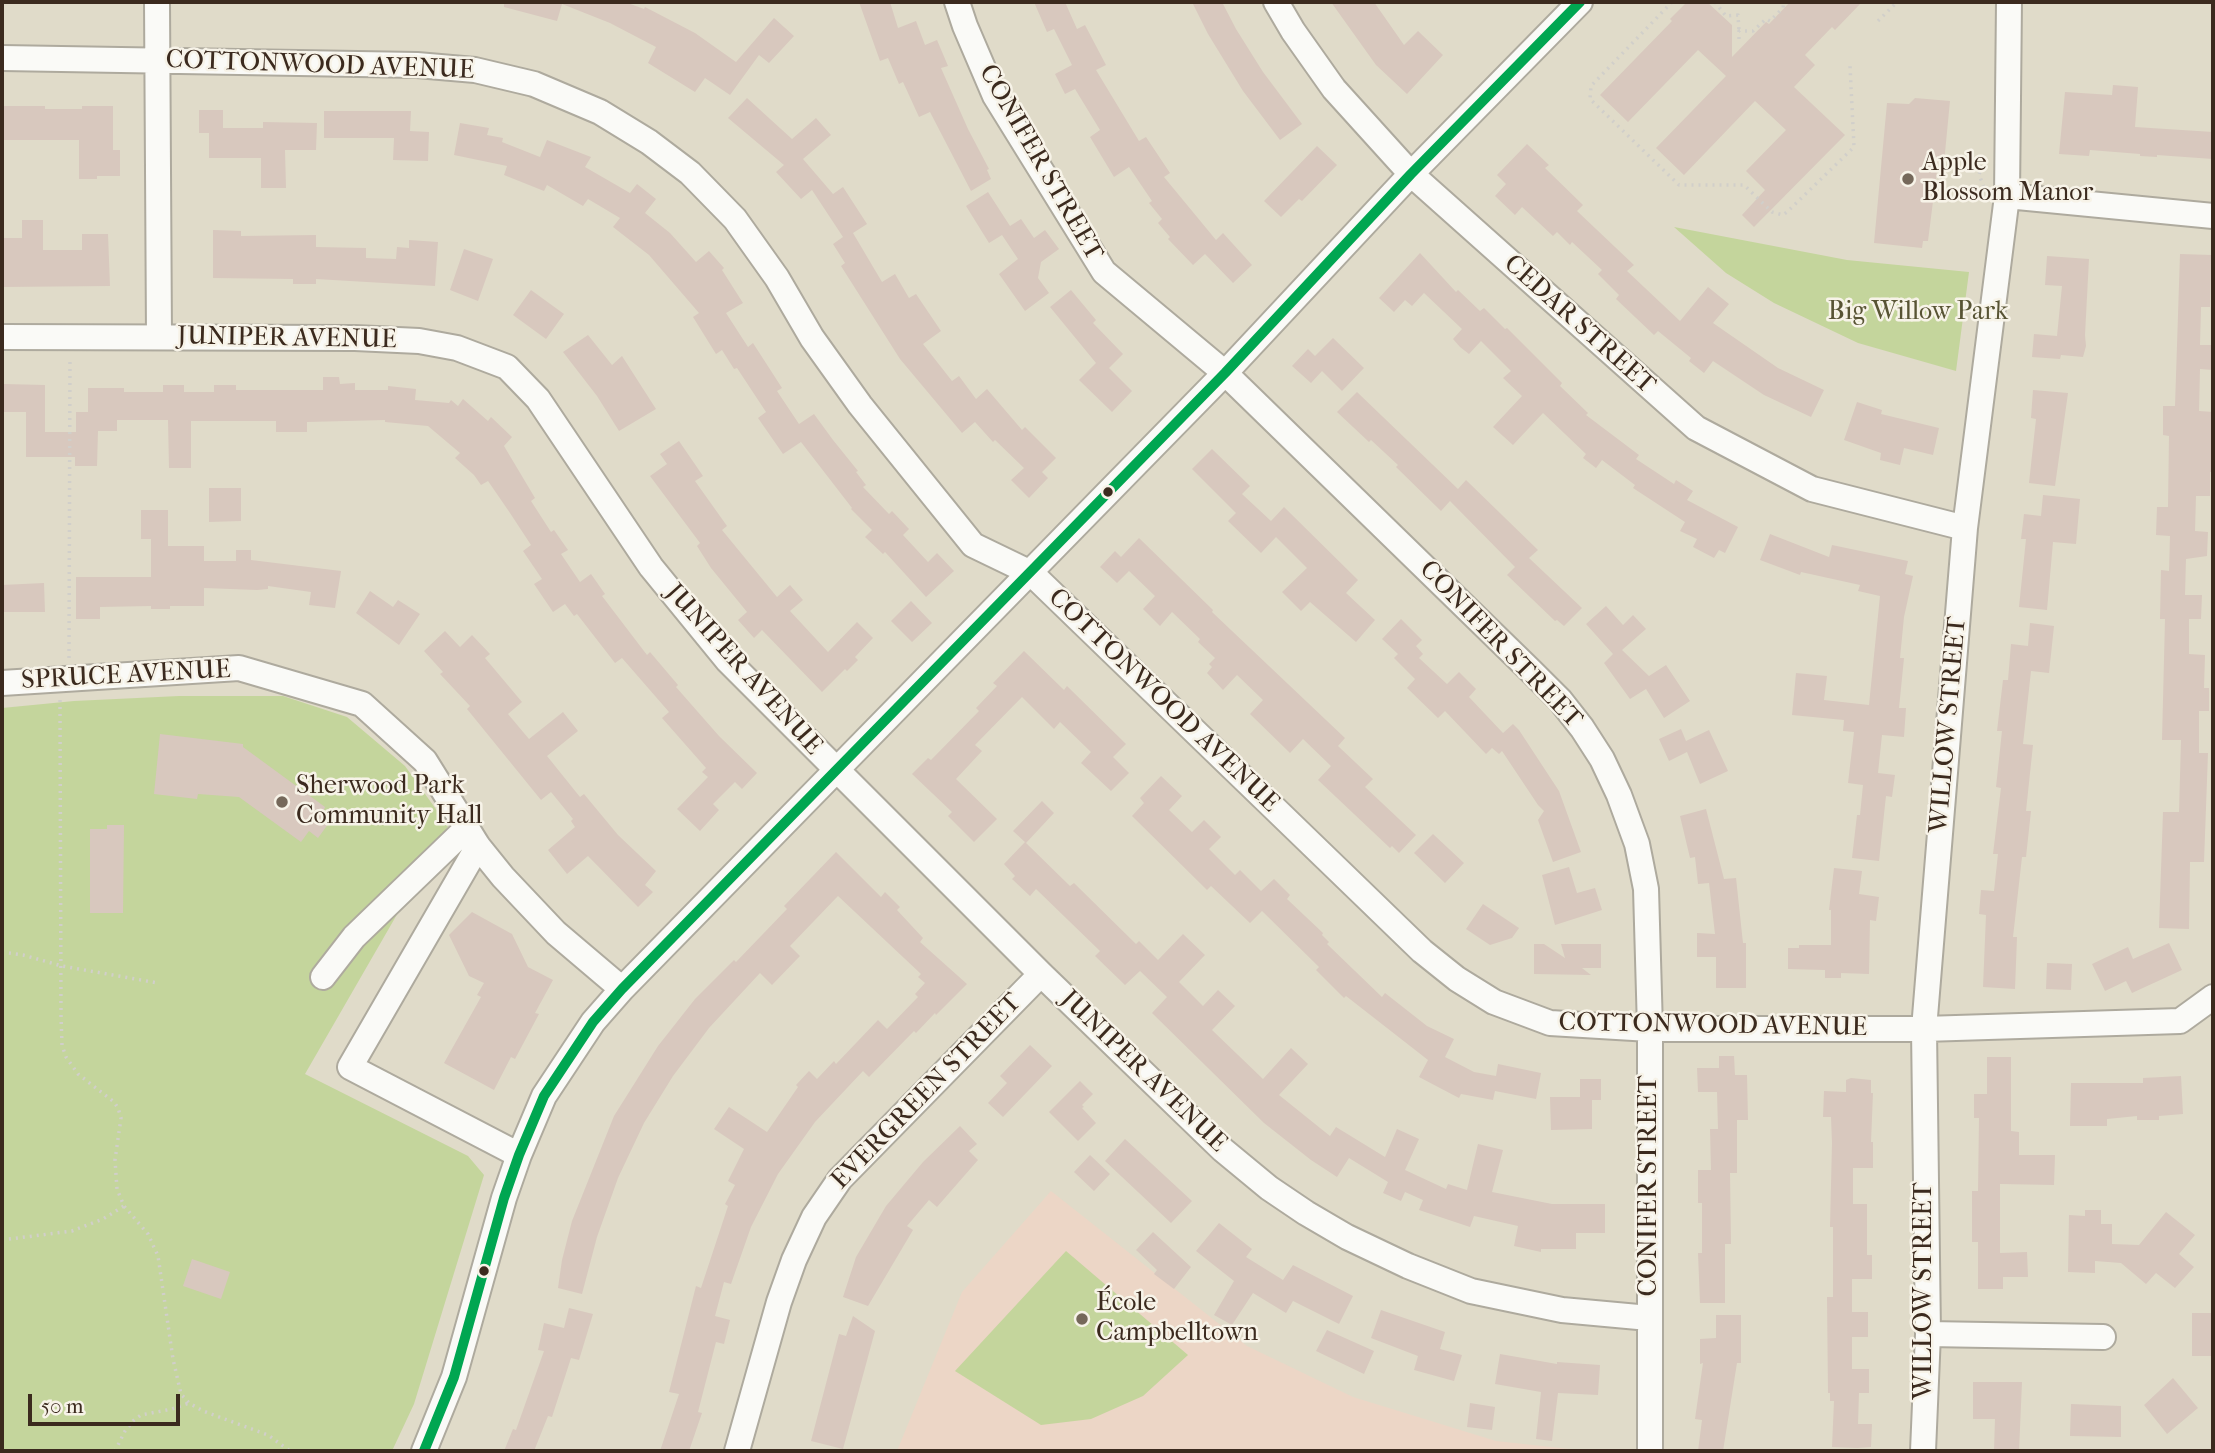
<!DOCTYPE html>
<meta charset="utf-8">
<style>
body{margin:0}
#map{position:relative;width:2215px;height:1453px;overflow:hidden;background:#e0dbc9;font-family:"IM FELL French Canon",serif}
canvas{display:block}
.frame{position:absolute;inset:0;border:4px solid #3b2a1e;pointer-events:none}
.scale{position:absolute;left:28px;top:1394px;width:152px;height:32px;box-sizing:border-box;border:4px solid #3b2a1e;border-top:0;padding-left:9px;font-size:21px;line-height:24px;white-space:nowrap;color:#3b2a1e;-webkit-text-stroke:5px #f7f3e8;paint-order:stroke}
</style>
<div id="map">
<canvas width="2215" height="1453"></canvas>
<div class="frame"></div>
<div class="scale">50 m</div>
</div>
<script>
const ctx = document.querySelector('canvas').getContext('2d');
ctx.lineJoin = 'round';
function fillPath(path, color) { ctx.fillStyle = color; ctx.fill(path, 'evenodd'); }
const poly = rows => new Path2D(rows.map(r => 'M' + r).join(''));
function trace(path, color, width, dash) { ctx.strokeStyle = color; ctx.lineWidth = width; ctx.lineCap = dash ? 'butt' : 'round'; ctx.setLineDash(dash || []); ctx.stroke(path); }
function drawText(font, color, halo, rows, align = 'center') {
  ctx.font = font + ' "IM FELL French Canon",serif'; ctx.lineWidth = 5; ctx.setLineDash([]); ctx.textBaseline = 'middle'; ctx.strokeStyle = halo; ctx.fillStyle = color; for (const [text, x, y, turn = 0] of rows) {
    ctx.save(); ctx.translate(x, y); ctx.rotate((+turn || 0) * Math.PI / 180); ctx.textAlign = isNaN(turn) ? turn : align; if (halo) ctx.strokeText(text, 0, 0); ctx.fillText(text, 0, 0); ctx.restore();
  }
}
const built = poly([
 [1051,1191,1247,1346,1353,1397,1496,1441,1588,1451,897,1451,962,1292]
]);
const green = poly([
 [1674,227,1847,260,1969,272,1956,371,1858,343,1774,303,1726,273],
 [179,696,283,696,347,717,405,766,448,826,305,1074,468,1156,484,1175,414,1404,392,1451,2,1451,2,708,74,701],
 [1066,1251,1188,1355,1143,1396,1091,1419,1041,1425,955,1371]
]);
const building = poly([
 [504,2,625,2,644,9,645,7,695,33,736,62,774,18,794,36,769,63,759,55,730,95,705,78,695,92,648,63,656,47,610,23,562,4,557,21,504,7],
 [859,2,890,2,898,28,916,21,925,45,937,40,948,66,941,68,968,129,989,169,987,170,991,179,971,191,930,112,919,117,903,82,899,84,888,58,880,61],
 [1034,2,1065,2,1077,29,1085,25,1106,65,1096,70,1139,141,1146,137,1170,173,1164,177,1216,240,1223,233,1252,265,1233,283,1205,254,1193,265,1168,239,1170,237,1158,223,1162,219,1149,203,1152,201,1129,167,1114,177,1090,137,1100,130,1075,89,1065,94,1055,74,1072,65,1054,29,1047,32],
 [1192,2,1222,2,1236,29,1263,72,1302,124,1280,140,1243,91,1208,34],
 [1331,2,1374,2,1404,45,1418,31,1443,55,1407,94,1376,65],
 [1687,2,1707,2,1732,25,1732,57,1766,22,1769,24,1790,2,1862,2,1835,30,1832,27,1805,55,1815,65,1794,87,1845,135,1754,227,1742,215,1765,190,1746,171,1786,130,1755,101,1684,175,1656,148,1726,76,1698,50,1628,122,1600,95,1672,21,1670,19],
 [2113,85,2138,87,2135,127,2213,132,2213,159,2157,155,2157,157,2140,156,2140,154,2090,150,2089,156,2059,154,2065,92,2112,95],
 [747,98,792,139,816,118,831,135,803,159,833,194,843,187,867,224,853,233,882,282,895,274,909,298,916,294,941,331,923,344,952,381,959,376,976,399,987,389,1022,430,1025,427,1056,458,1042,472,1048,478,1029,498,1011,480,1024,468,995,440,993,442,975,422,962,433,900,359,841,266,845,263,833,244,843,237,812,190,801,199,776,172,784,165,728,118],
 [1915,98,1950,101,1944,163,1938,162,1928,241,1923,241,1922,248,1874,243,1887,103,1909,104],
 [2,106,45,106,45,109,82,109,82,106,113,106,113,150,120,150,120,176,97,176,97,179,79,179,79,140,2,140],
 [199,110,223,110,223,128,263,128,263,122,317,123,316,150,285,150,286,188,261,188,261,158,209,158,209,133,199,133],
 [324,111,411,111,410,131,429,132,428,161,393,160,394,138,324,138],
 [460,123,489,128,487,135,503,138,502,142,540,157,547,140,591,157,585,167,630,193,637,184,656,199,645,213,670,233,696,262,709,251,724,268,722,270,743,303,726,313,748,347,753,343,782,388,777,391,799,424,814,414,833,440,858,471,856,472,866,485,863,487,889,514,892,511,909,529,903,535,928,562,937,553,954,571,926,597,885,552,883,554,865,537,872,530,851,509,852,508,801,442,783,454,758,418,766,412,737,368,734,369,722,350,716,354,693,317,699,313,649,255,613,227,620,218,588,199,583,206,547,185,544,191,504,175,507,166,454,155],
 [1527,144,1549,165,1545,168,1583,205,1577,211,1634,265,1627,271,1680,321,1708,287,1729,304,1713,323,1778,368,1824,390,1811,417,1764,395,1713,361,1704,373,1689,361,1691,358,1658,331,1654,335,1616,299,1619,295,1598,274,1602,270,1572,242,1570,245,1557,232,1553,236,1522,207,1515,215,1495,196,1506,184,1497,175],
 [1317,146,1337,165,1302,201,1299,199,1281,217,1264,201],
 [988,192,1010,226,1021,219,1034,238,1045,230,1059,249,1041,262,1038,278,1049,293,1025,311,999,274,1018,259,1002,235,989,243,966,206],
 [22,220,43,220,43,250,82,250,82,234,108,234,110,286,2,287,2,238,22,238],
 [213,230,241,231,241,236,316,235,316,247,366,248,366,258,396,259,397,247,409,248,409,240,438,242,435,286,316,279,316,284,293,284,293,279,213,278],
 [464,249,493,259,478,301,450,290],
 [1420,253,1456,292,1458,290,1480,311,1484,308,1505,329,1507,328,1562,383,1560,386,1588,413,1586,415,1639,455,1636,459,1674,484,1676,480,1693,491,1687,500,1738,527,1725,553,1719,550,1714,558,1693,547,1697,539,1680,531,1685,522,1633,488,1635,485,1602,460,1596,468,1583,458,1586,454,1543,413,1513,445,1493,427,1522,396,1503,378,1511,371,1481,341,1469,354,1460,347,1453,339,1462,329,1424,293,1412,306,1405,300,1394,312,1379,298],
 [2180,254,2211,255,2210,307,2201,307,2200,345,2213,345,2213,370,2200,369,2199,411,2213,412,2213,472,2210,472,2210,496,2196,496,2195,531,2208,532,2207,556,2186,559,2185,595,2202,595,2201,619,2189,619,2189,654,2205,655,2204,688,2209,688,2209,711,2199,711,2199,753,2208,753,2204,862,2190,862,2189,929,2159,928,2163,812,2179,812,2181,740,2162,740,2165,619,2160,619,2161,570,2169,571,2170,536,2156,535,2157,507,2168,507,2169,436,2163,435,2163,406,2175,406],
 [2047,256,2089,259,2085,335,2086,346,2083,357,2061,355,2060,359,2032,357,2034,334,2057,336,2062,286,2045,285],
 [531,290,564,314,546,339,513,315],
 [1071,290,1096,320,1093,323,1123,354,1109,368,1132,391,1112,412,1079,380,1096,363,1050,307],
 [588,335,612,365,622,356,656,409,619,431,597,396,563,352],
 [1333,338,1364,368,1342,391,1322,371,1311,383,1292,366,1308,349,1315,356],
 [323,377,339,377,340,384,355,383,355,390,388,390,388,386,416,389,415,400,449,403,451,400,458,406,463,399,488,421,491,417,512,437,504,446,535,498,531,501,551,532,554,530,568,550,561,554,580,582,591,574,605,594,602,596,647,655,650,652,678,685,676,687,719,736,757,773,742,789,735,782,713,804,719,810,700,831,677,809,708,777,702,772,706,768,662,718,669,712,622,658,615,663,577,614,574,616,565,604,553,612,534,584,542,579,523,551,531,545,510,513,488,481,481,485,474,475,455,458,460,453,428,426,385,422,385,420,307,422,307,432,276,432,276,421,191,421,191,468,169,468,168,420,117,420,117,431,98,431,97,466,75,466,75,457,26,457,26,412,4,412,4,384,45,385,45,432,76,432,76,412,88,412,88,388,124,388,124,392,163,392,163,385,184,385,184,392,214,392,214,385,236,385,236,390,323,390],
 [2033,390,2068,393,2055,486,2029,483,2036,419,2031,418],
 [1357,392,1458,489,1466,480,1538,550,1529,558,1582,608,1564,626,1557,620,1555,621,1507,575,1515,567,1450,501,1441,511,1396,467,1398,465,1371,440,1369,442,1337,412],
 [1857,402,1882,410,1881,414,1939,428,1933,455,1904,448,1900,465,1880,460,1881,453,1844,440],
 [679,441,703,476,695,481,727,526,722,530,777,597,790,585,803,600,790,611,828,652,857,622,873,638,855,657,858,660,847,671,845,669,822,692,762,630,754,638,738,620,747,612,711,568,697,546,700,543,650,476,667,464,660,454],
 [1212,449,1250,486,1242,494,1271,521,1284,507,1358,580,1346,593,1375,620,1356,642,1310,602,1301,611,1282,592,1307,568,1276,537,1261,553,1228,521,1236,513,1192,469],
 [209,488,241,488,241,521,209,522],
 [2043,495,2080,499,2076,544,2053,542,2047,610,2019,607,2026,539,2021,539,2024,514,2041,516],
 [141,510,168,510,168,546,204,546,204,561,236,561,236,550,251,550,251,560,341,571,335,608,309,605,311,592,268,586,268,589,257,590,204,588,204,606,170,606,170,609,151,609,151,606,100,607,100,619,76,619,76,577,151,577,151,539,141,539],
 [1770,534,1829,557,1832,545,1908,561,1905,574,1913,576,1904,617,1900,658,1904,658,1899,708,1906,708,1904,737,1882,735,1878,773,1895,775,1892,797,1886,796,1879,861,1852,858,1857,815,1860,815,1863,785,1848,783,1854,732,1843,731,1844,720,1792,715,1796,673,1827,676,1824,700,1869,705,1880,596,1858,591,1860,585,1801,572,1800,575,1760,560],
 [1139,538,1213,610,1212,612,1345,738,1338,746,1373,779,1365,787,1416,835,1399,853,1392,846,1390,848,1318,780,1331,766,1303,739,1290,753,1250,714,1263,700,1237,675,1223,690,1207,673,1212,667,1209,664,1215,658,1198,642,1200,639,1172,612,1160,626,1143,609,1155,596,1129,571,1117,583,1100,567,1115,551,1121,557],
 [44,583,45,612,2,612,2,585],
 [370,591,393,607,398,600,420,614,399,645,356,613],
 [911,601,932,623,912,642,891,621],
 [1606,606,1623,625,1633,615,1646,629,1622,650,1649,676,1666,665,1690,701,1664,718,1646,689,1630,699,1604,663,1613,654,1586,624],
 [1401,619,1422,640,1416,646,1423,654,1419,658,1447,684,1459,672,1476,689,1469,697,1503,733,1513,724,1519,730,1559,791,1581,852,1553,862,1538,820,1544,811,1538,805,1502,751,1499,754,1492,748,1486,754,1445,711,1438,718,1407,688,1415,679,1394,658,1398,654,1382,639],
 [2030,623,2054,626,2049,673,2031,671,2023,744,2033,745,2026,811,2031,811,2026,857,2022,857,2013,937,2017,937,2015,989,1983,987,1986,915,1979,914,1981,890,1994,891,1998,854,1993,854,2001,788,1996,787,2002,731,1997,731,2003,680,2008,680,2011,644,2028,646],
 [445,631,460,647,472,635,490,654,485,658,522,702,508,714,529,739,563,712,578,731,547,756,580,797,584,794,618,835,656,871,645,885,653,892,638,907,588,856,567,874,548,850,575,827,571,821,573,819,551,792,541,800,467,709,470,706,440,674,443,672,424,651],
 [1024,651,1064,690,1067,686,1126,744,1113,757,1129,773,1111,791,1081,763,1091,752,1060,722,1054,729,1022,697,975,745,982,751,956,779,997,819,974,842,948,816,952,812,912,774,928,758,931,760,979,711,976,708,997,686,993,683],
 [1681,729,1686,741,1709,730,1728,771,1700,784,1687,752,1669,761,1659,739],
 [160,734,243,744,243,747,325,807,324,810,334,816,318,838,309,831,301,842,239,797,198,794,197,799,154,794],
 [1161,776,1182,796,1169,810,1192,832,1204,820,1221,837,1209,849,1235,875,1240,870,1261,891,1274,879,1290,895,1287,899,1323,933,1322,935,1329,942,1327,944,1382,997,1385,993,1427,1026,1454,1039,1445,1057,1474,1072,1496,1076,1498,1064,1541,1073,1536,1099,1495,1091,1493,1100,1461,1094,1459,1098,1419,1077,1428,1060,1346,996,1344,998,1316,970,1319,967,1262,911,1250,923,1211,886,1207,890,1132,816,1144,803,1140,798],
 [1042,801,1054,813,1026,843,1013,831],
 [1706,809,1724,879,1736,878,1743,943,1746,943,1746,988,1716,988,1716,957,1697,957,1697,933,1715,934,1709,883,1698,884,1695,857,1690,858,1680,816],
 [107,825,124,825,123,913,90,913,90,829,107,829],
 [1433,834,1464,863,1445,883,1414,853],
 [1025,842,1070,886,1074,883,1136,944,1139,941,1158,960,1183,934,1205,955,1179,982,1203,1006,1218,990,1235,1006,1212,1030,1263,1079,1291,1048,1308,1064,1279,1095,1330,1136,1336,1127,1385,1157,1397,1129,1419,1139,1405,1170,1446,1189,1448,1184,1467,1190,1478,1144,1503,1150,1492,1192,1552,1204,1605,1204,1605,1233,1576,1233,1576,1249,1541,1249,1541,1252,1514,1246,1518,1226,1474,1216,1470,1227,1419,1210,1423,1200,1405,1192,1401,1201,1383,1193,1388,1182,1349,1158,1337,1177,1311,1160,1264,1123,1152,1013,1167,997,1140,971,1125,985,1095,956,1100,951,1036,889,1030,896,1012,879,1015,876,1004,864],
 [836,852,881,897,885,892,900,907,897,910,923,938,920,942,967,984,936,1015,935,1013,916,1033,914,1031,869,1077,863,1071,815,1122,778,1174,751,1227,731,1284,724,1282,715,1316,730,1320,724,1344,716,1342,698,1412,702,1413,689,1451,660,1451,679,1394,669,1392,696,1286,701,1288,728,1206,725,1204,735,1185,728,1181,744,1149,714,1129,729,1107,767,1132,798,1087,796,1085,809,1071,817,1079,834,1061,836,1064,878,1020,887,1029,918,997,915,994,925,983,918,977,921,974,838,896,790,946,800,956,772,985,760,973,709,1028,673,1076,644,1123,618,1178,597,1237,582,1294,558,1288,562,1260,572,1221,614,1116,658,1046,695,999,734,960,736,962,787,909,784,906],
 [1569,867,1577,893,1595,888,1602,910,1555,925,1542,875],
 [1834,868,1862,871,1859,894,1879,897,1876,921,1870,920,1869,974,1841,973,1841,978,1825,978,1825,970,1788,969,1788,948,1799,948,1799,945,1831,945,1831,910,1829,910],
 [1483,904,1519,928,1512,938,1490,945,1466,929],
 [472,912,512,934,528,967,553,980,535,1013,539,1014,515,1059,511,1057,494,1090,444,1063,481,997,477,995,484,983,469,976,449,935],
 [2169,943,2182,970,2132,993,2126,981,2105,991,2092,964,2128,947,2133,959],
 [1534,944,1544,944,1565,958,1561,944,1601,944,1601,968,1582,968,1591,975,1534,974],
 [2047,963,2072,964,2071,990,2046,989],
 [1030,1045,1052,1066,1003,1117,988,1103,1007,1083,1000,1076],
 [1719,1056,1734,1056,1735,1075,1747,1075,1748,1120,1737,1120,1737,1173,1730,1173,1731,1244,1725,1244,1725,1303,1700,1303,1698,1253,1702,1253,1702,1203,1698,1203,1698,1170,1711,1170,1710,1129,1718,1129,1717,1092,1698,1092,1697,1068,1719,1068],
 [1987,1057,2011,1057,2011,1131,2019,1132,2019,1155,2055,1155,2054,1185,2000,1184,2000,1253,2027,1252,2028,1277,2003,1277,2003,1289,1978,1289,1978,1242,1972,1242,1972,1191,1978,1191,1979,1118,1974,1118,1974,1094,1987,1094],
 [2181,1076,2183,1114,2159,1116,2159,1120,2137,1120,2137,1116,2107,1119,2107,1126,2070,1126,2071,1083,2143,1083,2143,1078],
 [1851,1078,1871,1080,1871,1093,1873,1093,1871,1142,1873,1142,1873,1168,1853,1168,1853,1204,1867,1204,1867,1255,1872,1255,1872,1279,1852,1279,1852,1312,1868,1312,1868,1337,1852,1337,1852,1369,1869,1369,1869,1393,1859,1393,1858,1424,1872,1424,1871,1447,1857,1448,1832,1447,1834,1401,1830,1401,1830,1393,1828,1393,1827,1297,1833,1297,1833,1227,1830,1227,1832,1143,1831,1117,1823,1117,1824,1091,1846,1092,1846,1080],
 [1580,1079,1601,1079,1601,1100,1592,1100,1592,1129,1551,1130,1550,1097,1580,1097],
 [1080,1081,1093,1094,1082,1105,1084,1107,1082,1108,1096,1123,1078,1141,1049,1112],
 [960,1126,977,1144,969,1151,978,1160,937,1207,929,1200,907,1226,913,1230,868,1306,843,1297,856,1257,886,1206,923,1162],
 [1125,1139,1192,1201,1171,1223,1105,1161],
 [1090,1155,1110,1174,1094,1191,1074,1172],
 [2085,1210,2101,1210,2101,1224,2112,1224,2112,1244,2139,1245,2166,1212,2195,1235,2179,1254,2194,1267,2175,1288,2156,1273,2146,1284,2121,1263,2095,1261,2095,1273,2068,1272,2069,1215,2085,1216],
 [1219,1223,1252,1249,1246,1257,1283,1280,1293,1265,1353,1296,1339,1324,1293,1301,1286,1313,1253,1293,1232,1325,1214,1315,1234,1281,1196,1251],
 [1153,1232,1191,1267,1174,1289,1154,1274,1157,1270,1136,1250],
 [192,1259,230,1272,221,1299,183,1286],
 [569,1308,593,1314,579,1360,571,1358,552,1417,548,1416,534,1451,504,1451,513,1429,516,1430,544,1351,538,1350,544,1323,564,1328],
 [1381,1310,1445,1332,1440,1349,1462,1355,1454,1381,1414,1370,1418,1356,1371,1338],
 [2192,1313,2213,1313,2213,1356,2192,1356],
 [1716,1315,1741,1315,1741,1363,1737,1363,1723,1451,1698,1451,1702,1420,1695,1419,1703,1363,1700,1364,1700,1339,1716,1338],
 [853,1316,875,1331,843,1449,811,1441,839,1334,846,1336],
 [1327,1330,1374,1351,1364,1374,1316,1351],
 [1500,1354,1557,1364,1557,1362,1600,1365,1598,1395,1558,1393,1552,1441,1536,1439,1541,1392,1495,1384],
 [2173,1378,2198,1408,2167,1434,2144,1405],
 [1973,1382,2022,1382,2019,1451,1994,1451,1995,1419,1973,1419],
 [1470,1403,1495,1407,1492,1430,1467,1427],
 [2071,1404,2121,1406,2121,1437,2070,1436]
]);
const path = poly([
 [1672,2,1591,86,1590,99,1679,185,1744,185,1772,212,1783,215,1787,212,1854,147,1850,66],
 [1715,2,1726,16,1738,15,1739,31],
 [1878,21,1897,2],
 [1739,39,1739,31,1753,31,1766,19,1770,21,1783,8,1784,2],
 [1984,187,1979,175,1984,158],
 [69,658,70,358],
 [60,700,61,1016,62,1045,66,1057,78,1074,114,1102,118,1108,121,1118,115,1160,117,1189,124,1206,148,1234,158,1256,173,1359,181,1394,189,1403,203,1411,268,1435,290,1451],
 [2,952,23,955,62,966,158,983],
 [2,1240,72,1231,103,1219,124,1206],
 [115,1451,125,1431,133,1421,141,1415,172,1409,189,1403]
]);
const minor = poly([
 [157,2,159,337],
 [957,2,965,26,995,96,1104,272,1225,373,1531,671,1560,700,1582,728,1602,759,1619,795,1637,844,1646,889,1650,1029,1650,1451],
 [1276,2,1293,31,1334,89,1411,174,1696,428,1812,489,1965,528],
 [2,58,417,65,475,70,534,84,600,112,649,142,690,173,735,219,777,278,812,338,860,405,973,545,1031,573,1422,951,1457,979,1494,1002,1550,1023,1650,1029,1924,1029,2180,1021,2213,997],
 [2007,196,2213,216],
 [2,337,355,338,419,341,457,348,507,367,538,399,651,567,727,660,1041,974,1223,1150,1269,1188,1306,1213,1347,1237,1408,1266,1471,1291,1562,1310,1649,1318],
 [2,683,239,668,362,704,425,761,478,846,503,877,556,933,622,989],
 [478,846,350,1067,519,1155],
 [323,977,354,937,467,828],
 [1928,1334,2103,1337],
 [424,1451,454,1377,504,1198,519,1155,544,1096,593,1022,622,989,1225,373,1411,174,1580,2],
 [737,1451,779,1302,794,1260,814,1217,840,1179,1041,974],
 [1923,1451,1928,1334,1924,1029,1965,528,2007,196,2009,2]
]);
const bus1 = poly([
 [424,1451,454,1377,504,1198,519,1155,544,1096,593,1022,622,989,1225,373,1411,174,1580,2]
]);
const markers = [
 [1908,179,7,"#75685a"],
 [1108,492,6,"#3b2a1e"],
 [282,802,7,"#75685a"],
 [484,1271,6,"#3b2a1e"],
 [1082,1319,7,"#75685a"]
];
const streetNames = [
 ["COTTONWOOD AVENUE",320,66,2],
 ["CONIFER STREET",1040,163,60],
 ["CEDAR STREET",1579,325,42],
 ["JUNIPER AVENUE",287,339,1],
 ["CONIFER STREET",1500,645,46],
 ["JUNIPER AVENUE",743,670,48],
 ["SPRUCE AVENUE",126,676,-3],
 ["COTTONWOOD AVENUE",1163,701,44],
 ["WILLOW STREET",1949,725,-85],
 ["COTTONWOOD AVENUE",1713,1026,1],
 ["JUNIPER AVENUE",1143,1072,44],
 ["EVERGREEN STREET",927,1092,-46],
 ["CONIFER STREET",1650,1186,-90],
 ["WILLOW STREET",1925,1291,-90]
];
const poiNames = [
 ["Apple",1922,164],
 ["Blossom Manor",1922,194],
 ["Sherwood Park",296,787],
 ["Community Hall",296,817],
 ["École",1096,1304],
 ["Campbelltown",1096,1334]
];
const parkNames = [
 ["Big Willow Park",1918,313]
];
fillPath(built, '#ecd6c6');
fillPath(green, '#c4d59c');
fillPath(building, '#d8c8be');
trace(minor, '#aeaa9e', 28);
trace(path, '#d1cfca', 3.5, [2, 5]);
trace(minor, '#fafaf7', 24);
trace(bus1, '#00a651', 10);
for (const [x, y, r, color] of markers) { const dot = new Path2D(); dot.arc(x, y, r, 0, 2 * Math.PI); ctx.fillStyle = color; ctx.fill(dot); trace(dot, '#f7f3e8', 2.5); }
drawText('26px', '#3b2a1e', '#f7f3e8', streetNames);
drawText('26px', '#3b2a1e', '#f7f3e8', poiNames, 'left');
drawText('26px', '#585434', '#f7f3e8', parkNames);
</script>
